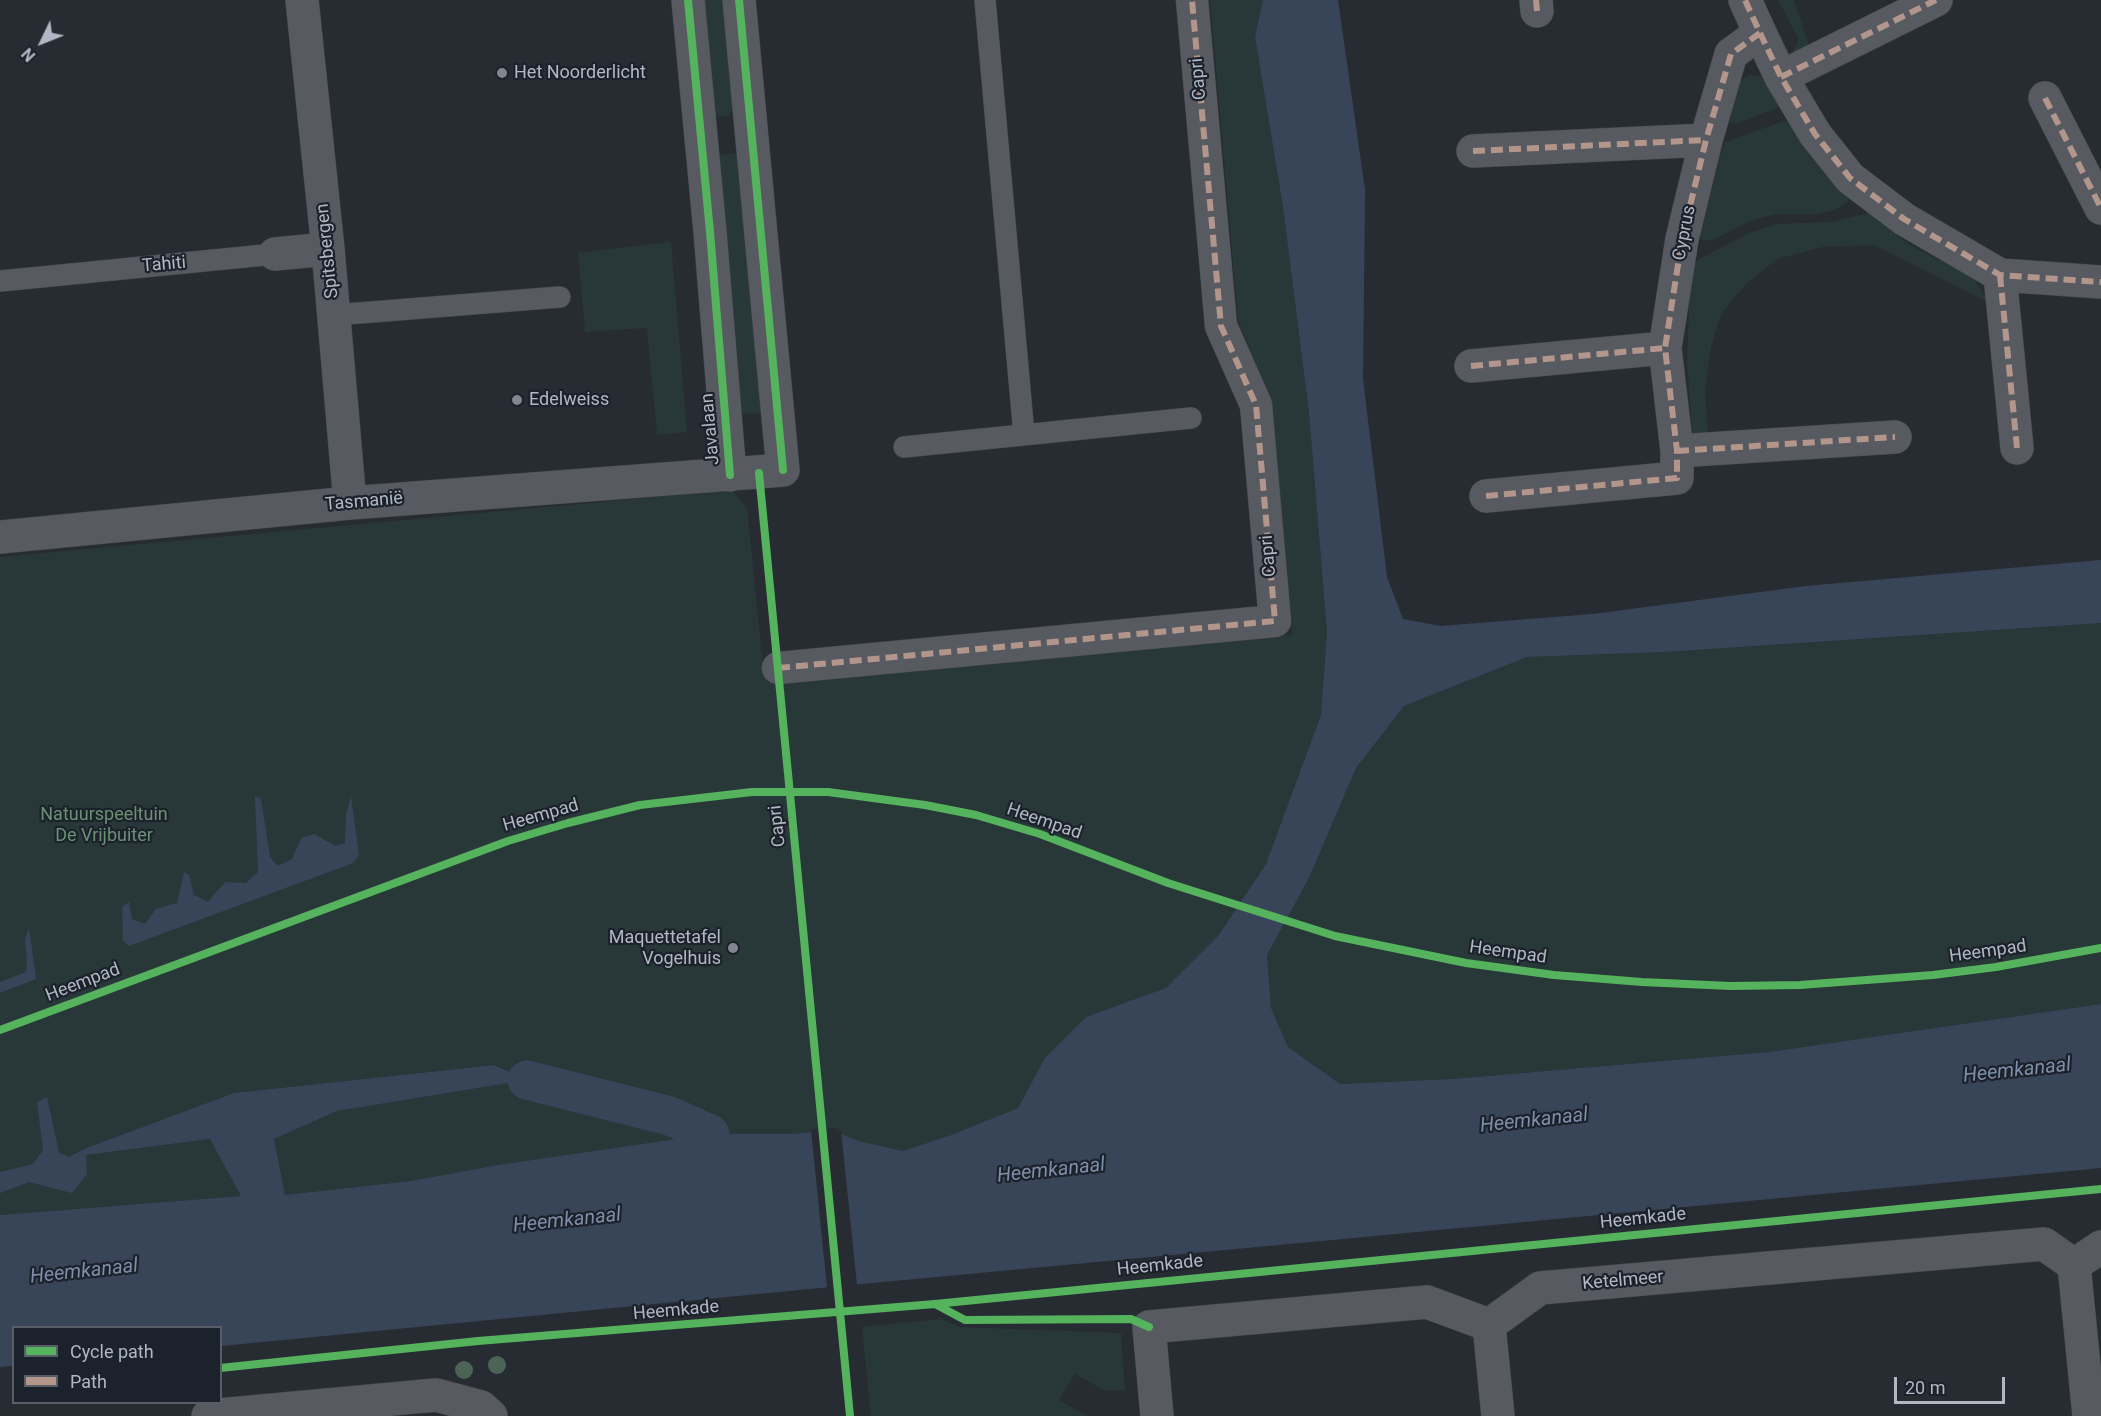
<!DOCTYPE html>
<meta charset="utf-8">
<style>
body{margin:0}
#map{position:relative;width:2101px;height:1416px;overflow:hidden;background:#272c32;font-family:Roboto,sans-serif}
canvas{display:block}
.legend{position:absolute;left:12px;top:1326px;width:210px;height:78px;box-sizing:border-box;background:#1c222b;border:2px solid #585e68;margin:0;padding:8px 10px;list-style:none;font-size:18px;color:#b1b8c3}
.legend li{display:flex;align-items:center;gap:12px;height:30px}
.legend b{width:30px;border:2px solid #585e68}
.north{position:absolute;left:12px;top:12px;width:60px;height:60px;-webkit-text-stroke:4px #1c222b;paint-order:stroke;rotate:227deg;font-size:16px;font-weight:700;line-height:24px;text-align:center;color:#b1b8c3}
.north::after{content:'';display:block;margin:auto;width:21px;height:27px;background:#b1b8c3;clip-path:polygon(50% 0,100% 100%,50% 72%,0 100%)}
.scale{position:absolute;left:1894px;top:1377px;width:111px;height:27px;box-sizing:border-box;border:3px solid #b1b8c3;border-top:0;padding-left:8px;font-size:18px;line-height:21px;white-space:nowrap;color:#b1b8c3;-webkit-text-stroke:4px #1c222b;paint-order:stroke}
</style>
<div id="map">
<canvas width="2101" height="1416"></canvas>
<ul class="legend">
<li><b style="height:8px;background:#56b35d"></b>Cycle path</li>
<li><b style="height:8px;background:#b2968c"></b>Path</li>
</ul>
<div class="north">N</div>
<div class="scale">20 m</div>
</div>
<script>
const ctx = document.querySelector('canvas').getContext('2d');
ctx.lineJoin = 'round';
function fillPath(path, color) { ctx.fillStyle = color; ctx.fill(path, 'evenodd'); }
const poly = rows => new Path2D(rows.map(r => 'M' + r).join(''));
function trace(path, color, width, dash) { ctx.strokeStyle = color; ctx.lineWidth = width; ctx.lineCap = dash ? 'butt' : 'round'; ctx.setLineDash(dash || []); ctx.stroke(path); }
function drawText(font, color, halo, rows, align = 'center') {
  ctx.font = font + ' Roboto,sans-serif'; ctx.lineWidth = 4.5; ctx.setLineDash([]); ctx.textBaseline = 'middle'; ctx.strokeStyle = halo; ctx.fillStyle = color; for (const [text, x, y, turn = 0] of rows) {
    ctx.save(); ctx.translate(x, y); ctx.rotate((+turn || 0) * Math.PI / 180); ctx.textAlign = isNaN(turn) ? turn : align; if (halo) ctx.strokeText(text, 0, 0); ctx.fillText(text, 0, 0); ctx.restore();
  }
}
const green = poly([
 [699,0,729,0,737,100,729,115,717,117,709,110],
 [1210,0,1263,0,1255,37,1283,207,1309,413,1327,632,1321,715,1266,864,1218,936,1166,989,1086,1017,1045,1058,1018,1108,951,1135,903,1151,859,1141,834,1131,787,1134,710,1134,498,1165,411,1181,285,1195,274,1139,337,1111,526,1080,494,1065,234,1093,89,1147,71,1157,210,1139,241,1196,0,1215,0,557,732,490,747,508,763,667,795,683,1292,635,1270,399,1238,320],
 [1778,0,1794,0,1810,49,1797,55,1793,50,1799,40],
 [1767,75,1782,102,1775,109,1735,124,1728,121,1738,82,1748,76],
 [1784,121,1792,123,1850,195,1847,203,1835,210,1817,214,1776,214,1747,222,1716,239,1704,241,1700,237,1724,142],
 [738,153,769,413,740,414,714,161,720,155],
 [1868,213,1910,245,1972,277,1990,303,1874,245,1823,247,1777,259,1745,285,1721,314,1711,348,1705,388,1708,437,1698,438,1692,433,1687,362,1690,276,1696,261,1749,233,1777,224,1832,222],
 [671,242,687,432,657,435,647,328,585,332,578,253],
 [2101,623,2101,1004,1769,1052,1452,1079,1340,1084,1288,1047,1271,1008,1267,955,1309,878,1356,768,1404,706,1527,657,1665,652],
 [940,1319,960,1327,1121,1333,1125,1390,1106,1391,1075,1374,1059,1400,1087,1416,871,1416,862,1327]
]);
const water = poly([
 [1263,0,1338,0,1365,190,1363,379,1387,577,1403,619,1440,626,1593,614,1806,586,2101,560,2101,623,1665,652,1527,657,1404,706,1356,768,1309,878,1267,955,1271,1008,1288,1047,1340,1084,1452,1079,1769,1052,2101,1004,2101,1168,851,1285,221,1346,220,1328,14,1328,13,1366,0,1367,0,1215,241,1196,210,1139,86,1155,87,1174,72,1193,29,1182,0,1193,0,1172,33,1164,43,1150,37,1102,47,1097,59,1153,69,1157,89,1147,234,1093,494,1065,527,1080,337,1111,274,1139,285,1195,411,1181,498,1165,710,1134,787,1134,834,1131,859,1141,903,1151,951,1135,1018,1108,1045,1058,1086,1017,1166,988,1218,936,1266,864,1321,715,1327,632,1309,413,1283,207,1255,37],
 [255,796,261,799,270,857,278,866,292,859,301,838,314,834,335,846,345,843,346,815,351,796,359,855,353,863,129,946,123,940,122,907,129,902,132,919,145,924,156,909,177,903,184,872,189,875,194,895,208,902,225,882,246,883,258,872],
 [29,928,36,979,0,993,0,982,26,972,27,962,25,940]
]);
const pier = poly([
 [834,1128,841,1130,857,1285,827,1288,811,1130]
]);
const canal = poly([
 [527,1080,670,1116,710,1134]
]);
const service = poly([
 [985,0,1024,435],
 [0,281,275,254],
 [334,315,560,297],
 [904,447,1191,418]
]);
const pedestrian = poly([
 [778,668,1275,621,1256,405,1221,326,1192,0]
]);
const minor = poly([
 [302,0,328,249,350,503],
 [688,0,710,232,730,475],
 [1536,0,1537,11],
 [1760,33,1781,77,1815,134,1850,178,1904,219,2000,275,2101,282],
 [1781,77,1936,0],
 [2045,98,2101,208],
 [1473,151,1706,140],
 [275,254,328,249],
 [2000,275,2017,448],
 [1471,366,1665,348],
 [1677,451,1895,437],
 [1486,496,1677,478,1677,451,1665,348,1682,239,1706,140,1731,54,1760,33,1745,0],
 [0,537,350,503,783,470,739,0],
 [2074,1265,2089,1416],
 [1489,1325,1498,1416],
 [208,1416,436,1395,481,1407,491,1416],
 [1157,1416,1149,1327,1427,1302,1489,1325,1540,1288,2044,1244,2074,1265,2101,1247]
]);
const quiet = poly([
 [1536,0,1537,11],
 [1760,33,1781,77,1815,134,1850,178,1904,219,2000,275,2101,282],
 [1781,77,1936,0],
 [2045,98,2101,208],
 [1473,151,1706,140],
 [2000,275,2017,448],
 [1471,366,1665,348],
 [1677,451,1895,437],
 [1486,496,1677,478,1677,451,1665,348,1682,239,1706,140,1731,54,1760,33,1745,0],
 [778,668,1275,621,1256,405,1221,326,1192,0]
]);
const cycleway = poly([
 [688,0,710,232,730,475],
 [739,0,783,470],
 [759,473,850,1416],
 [0,1030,508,841,568,823,640,805,752,792,828,792,925,805,976,815,1040,834,1168,883,1335,936,1466,963,1554,975,1642,982,1731,986,1800,985,1933,975,1996,967,2101,948],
 [935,1304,965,1320,1131,1319,1149,1327],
 [220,1368,478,1341,935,1304,2101,1189]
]);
const trees = [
 [497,1365],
 [464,1370]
];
const markers = [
 [502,73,6,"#818790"],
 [517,400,6,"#818790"],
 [733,948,6,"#818790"]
];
const poiNames = [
 ["Het Noorderlicht",514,73],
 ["Edelweiss",529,400],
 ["Maquettetafel",721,938,"right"],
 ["Vogelhuis",721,959,"right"]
];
const streetNames = [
 ["Capri",1199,79,-95],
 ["Cyprus",1685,233,-79],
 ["Spitsbergen",328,251,-96],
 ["Tahiti",164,265,-5],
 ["Javalaan",711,429,-95],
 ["Tasmanië",364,502,-5],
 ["Capri",1269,556,-95],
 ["Heempad",541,816,-16],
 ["Heempad",1044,822,19],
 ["Capri",778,826,-96],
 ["Heempad",1988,952,-8],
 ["Heempad",1508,953,8],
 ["Heempad",83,983,-21],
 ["Heemkade",1643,1219,-6],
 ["Heemkade",1160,1266,-6],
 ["Ketelmeer",1623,1281,-5],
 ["Heemkade",676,1311,-5]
];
const parkNames = [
 ["Natuurspeeltuin",104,815],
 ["De Vrijbuiter",104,836]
];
const waterNames = [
 ["Heemkanaal",2017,1071,-6],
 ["Heemkanaal",1534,1121,-6],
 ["Heemkanaal",1051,1171,-6],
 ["Heemkanaal",567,1221,-6],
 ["Heemkanaal",84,1272,-6]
];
fillPath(green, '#283738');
fillPath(water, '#384559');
fillPath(pier, '#272c32');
trace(canal, '#384559', 39);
trace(service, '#44484d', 22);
trace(pedestrian, '#44484d', 33);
trace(minor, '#44484d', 34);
trace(service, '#575a60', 21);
trace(pedestrian, '#575a60', 32);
trace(minor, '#575a60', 33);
trace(quiet, '#b2968c', 6, [12, 6]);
trace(cycleway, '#56b35d', 8);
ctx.fillStyle = '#4c6456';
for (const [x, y] of trees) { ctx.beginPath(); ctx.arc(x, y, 9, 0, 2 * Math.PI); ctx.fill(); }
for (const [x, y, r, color] of markers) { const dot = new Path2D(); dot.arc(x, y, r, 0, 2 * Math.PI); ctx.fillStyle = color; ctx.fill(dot); trace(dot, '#1c222b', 2); }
drawText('18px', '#b1b8c3', '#1c222b', poiNames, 'left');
drawText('18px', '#b1b8c3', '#1c222b', streetNames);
drawText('18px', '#6b9174', '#1c222b', parkNames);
drawText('italic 20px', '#7c8ea8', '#1c222b', waterNames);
</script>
